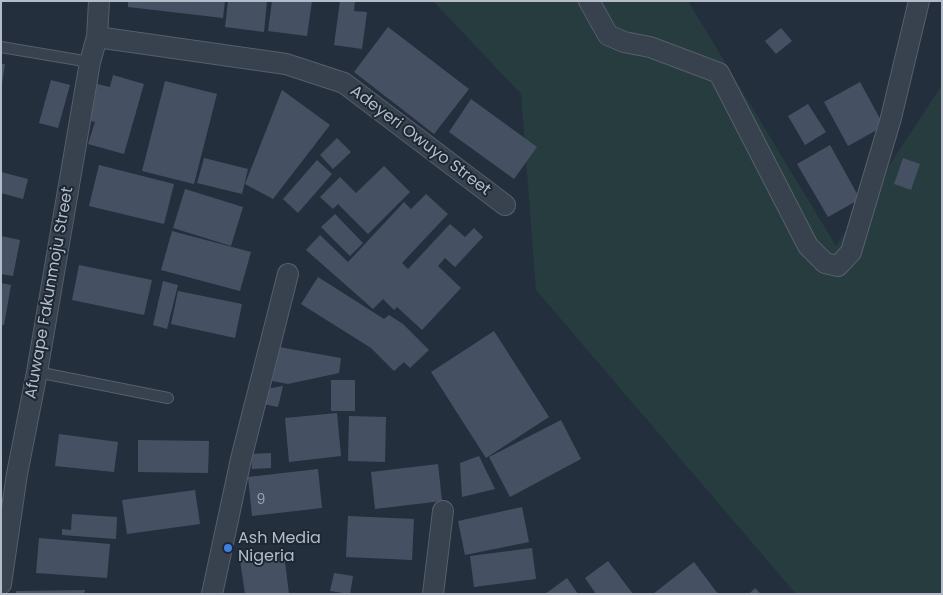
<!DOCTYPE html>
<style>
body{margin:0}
#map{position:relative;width:943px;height:595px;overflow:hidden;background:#242f3e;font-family:Poppins,sans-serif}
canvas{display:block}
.frame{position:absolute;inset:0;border:2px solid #b4bcc9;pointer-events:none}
</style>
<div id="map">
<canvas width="943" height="595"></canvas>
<div class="frame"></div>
</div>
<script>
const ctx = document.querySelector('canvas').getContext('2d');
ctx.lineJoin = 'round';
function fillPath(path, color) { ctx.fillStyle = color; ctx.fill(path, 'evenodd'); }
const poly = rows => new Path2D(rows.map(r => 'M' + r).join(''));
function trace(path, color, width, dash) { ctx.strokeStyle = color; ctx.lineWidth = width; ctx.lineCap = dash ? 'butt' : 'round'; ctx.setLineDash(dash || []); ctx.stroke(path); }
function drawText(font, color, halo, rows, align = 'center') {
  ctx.font = font + ' Poppins,sans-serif'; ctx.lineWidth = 4; ctx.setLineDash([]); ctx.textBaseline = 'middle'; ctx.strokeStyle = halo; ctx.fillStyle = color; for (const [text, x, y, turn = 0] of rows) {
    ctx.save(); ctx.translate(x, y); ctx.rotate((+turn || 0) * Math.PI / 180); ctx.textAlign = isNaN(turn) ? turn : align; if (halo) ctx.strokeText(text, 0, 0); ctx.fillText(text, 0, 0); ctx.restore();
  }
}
const green = poly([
 [433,1,688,1,836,246,942,85,942,594,796,594,536,290,521,94]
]);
const building = poly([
 [128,1,225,1,223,18,128,7],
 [228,1,267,1,264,32,225,27],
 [272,1,312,1,307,36,268,31],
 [340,1,355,1,354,11,367,12,362,49,334,45],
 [388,27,469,89,434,134,354,72],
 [781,28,792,41,776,54,765,41],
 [1,64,5,64,2,84,1,84],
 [113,75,144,84,124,154,88,144,95,122,83,119,93,83,110,87],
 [51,80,70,85,58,128,39,123],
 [165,81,217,94,194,184,142,171],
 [860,82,884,126,848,146,824,102],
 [282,90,330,125,273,199,245,184],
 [471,99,537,147,514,179,449,132],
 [808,104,826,132,805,145,788,116],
 [337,138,351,152,333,169,320,155],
 [830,145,860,199,828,217,797,164],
 [204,158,248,169,242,194,197,183],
 [903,158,920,164,911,190,894,184],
 [317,160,332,174,298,213,283,199],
 [99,165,174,184,164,224,89,206],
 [384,166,410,192,368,234,338,204,333,209,320,197,340,177,356,193],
 [1,172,28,179,23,199,1,193],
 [185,189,243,207,231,246,173,228],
 [426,194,448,214,402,263,408,269,450,224,465,237,474,228,483,237,455,267,445,258,438,266,461,288,422,330,397,307,394,310,383,299,373,309,306,250,320,235,348,262,404,202,411,209],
 [335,214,363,243,350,256,321,227],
 [172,231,251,252,240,291,161,270],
 [1,236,20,240,13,276,1,274],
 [79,265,152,280,144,315,72,300],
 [318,277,384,319,389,315,403,324,429,350,410,368,404,362,394,371,371,348,301,304],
 [163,281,178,285,167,329,153,325],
 [1,283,11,285,4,325,1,325],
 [178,291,242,304,235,338,171,324],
 [494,331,549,417,486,458,431,372],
 [279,347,341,358,339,373,288,384,272,381],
 [331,380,355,380,355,411,331,411],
 [283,386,278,407,263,404,266,389],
 [337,413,341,456,289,462,285,418],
 [349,416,386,417,385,462,348,461],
 [561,420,581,459,510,497,489,457],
 [59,434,118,442,114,472,55,466],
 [138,440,209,441,208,473,138,472],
 [271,453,271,468,252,469,251,454],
 [479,456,495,489,462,497,460,463],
 [438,464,442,501,375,509,371,472],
 [318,469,322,508,252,516,248,477],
 [195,490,200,524,127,534,122,500],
 [522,507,529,542,465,555,458,521],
 [72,514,117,517,116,539,62,535,62,529,71,530],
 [348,516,414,519,412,560,346,557],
 [39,538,110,544,107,578,36,573],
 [532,548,536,579,474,587,470,556],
 [284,554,289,594,245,594,240,560],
 [608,561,633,594,596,594,585,578],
 [694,562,718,594,653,594],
 [334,573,353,576,350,594,330,591],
 [567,578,578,594,545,594],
 [755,588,761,594,749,594],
 [85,590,84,594,16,594,16,591]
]);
const service = poly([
 [1,47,90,62],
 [37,372,168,398]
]);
const minor = poly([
 [589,1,608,35,624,42,650,47,719,73,808,246,825,263,838,266,851,252,891,118,919,1],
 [97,37,286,64,344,83,505,205],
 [1,584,17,474,37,372,90,62,97,37,99,1],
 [212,594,241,459,288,274],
 [433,594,443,511]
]);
const markers = [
 [228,548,5,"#3f7fe0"]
];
const numberNames = [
 ["9",261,500]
];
const streetNames = [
 ["Adeyeri Owuyo Street",420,141,37],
 ["Afuwape Fakunmoju Street",50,293,-80]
];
const poiNames = [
 ["Ash Media",238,539],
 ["Nigeria",238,557]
];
fillPath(green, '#263c3f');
fillPath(building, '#455162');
trace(service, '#565f6c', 12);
trace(minor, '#565f6c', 22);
trace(service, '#38414e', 10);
trace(minor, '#38414e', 20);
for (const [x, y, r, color] of markers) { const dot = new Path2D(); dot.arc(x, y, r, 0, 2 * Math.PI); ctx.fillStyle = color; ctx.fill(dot); trace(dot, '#1d2633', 2); }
drawText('14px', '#98a1af', null, numberNames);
drawText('16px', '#b4bcc9', '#1d2633', streetNames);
drawText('16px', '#b4bcc9', '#1d2633', poiNames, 'left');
</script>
